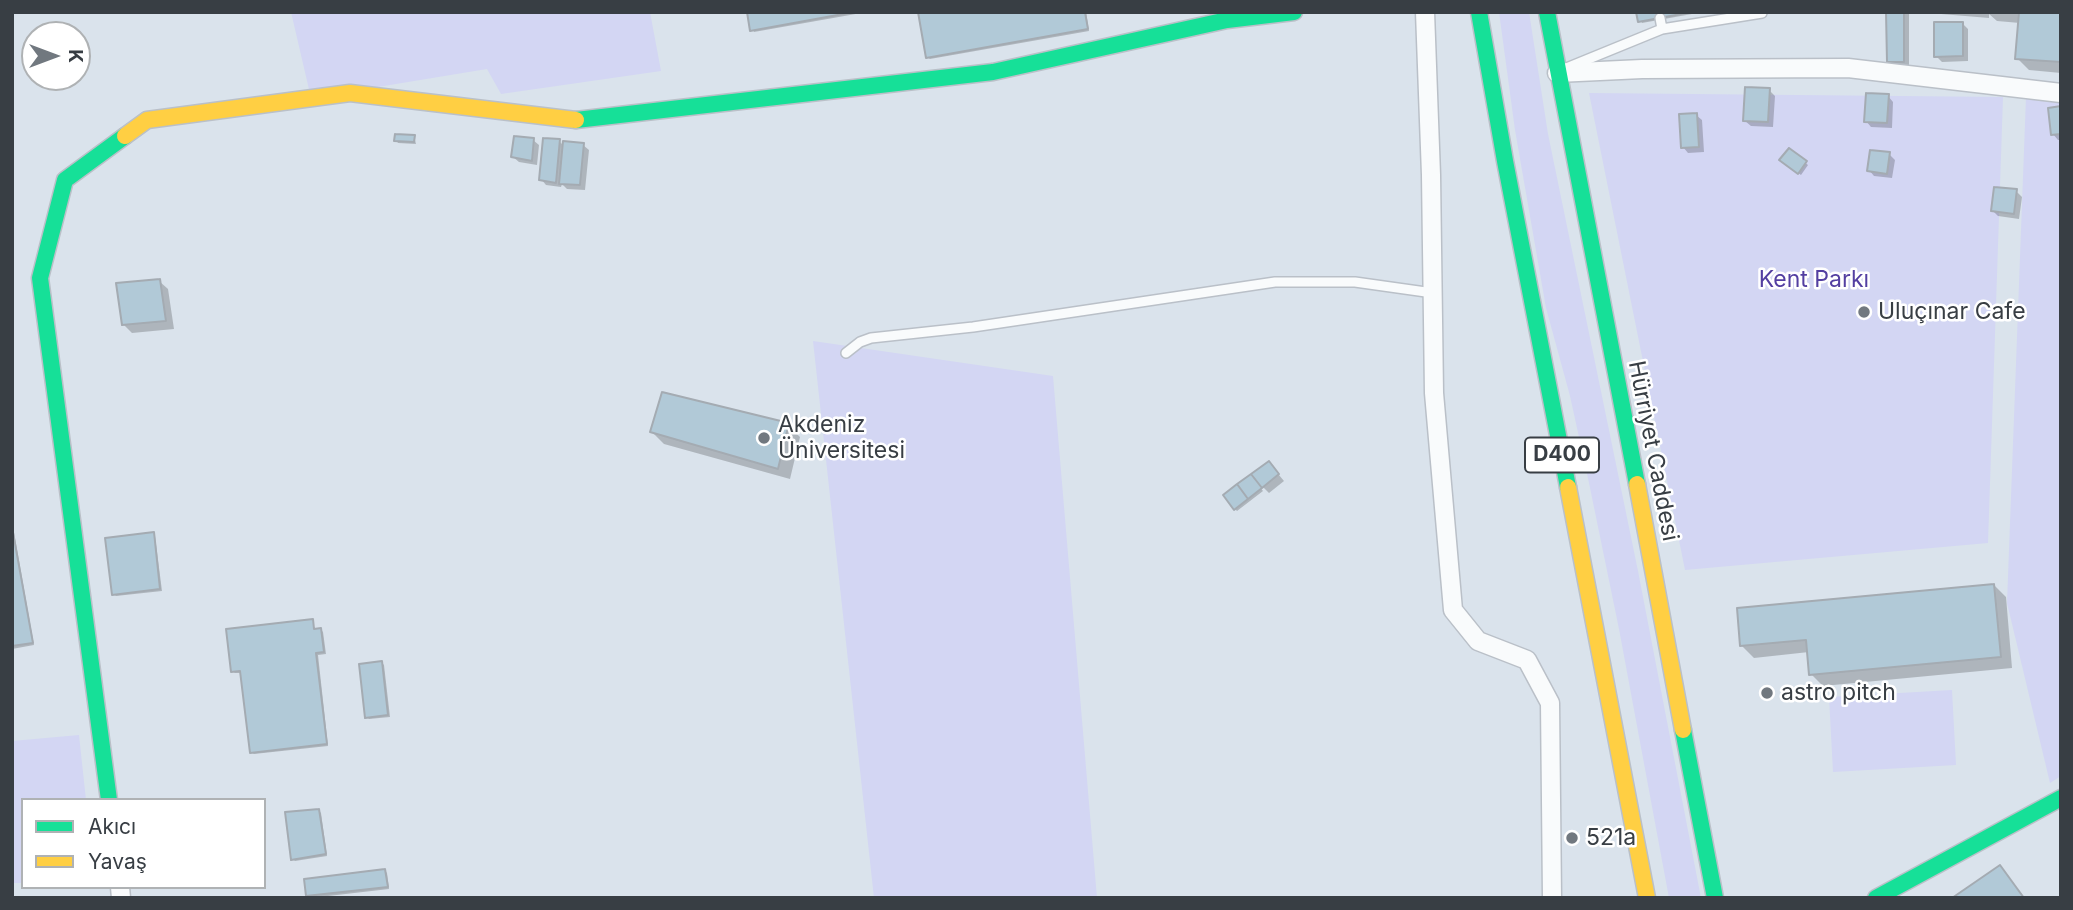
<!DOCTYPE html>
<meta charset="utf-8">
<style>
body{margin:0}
#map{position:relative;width:2073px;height:910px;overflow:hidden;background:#dae3ec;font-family:Inter,sans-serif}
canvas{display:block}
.frame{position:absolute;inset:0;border:14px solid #383e44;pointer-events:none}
.legend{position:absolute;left:21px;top:798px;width:245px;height:91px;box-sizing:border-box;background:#fff;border:2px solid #afb2b4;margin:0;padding:9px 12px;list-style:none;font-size:21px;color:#383e44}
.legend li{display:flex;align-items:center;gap:14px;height:35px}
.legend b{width:35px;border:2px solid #afb2b4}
.north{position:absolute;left:21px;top:21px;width:70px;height:70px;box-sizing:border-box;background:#fff;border:2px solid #afb2b4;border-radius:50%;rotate:90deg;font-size:19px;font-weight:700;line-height:28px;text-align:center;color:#383e44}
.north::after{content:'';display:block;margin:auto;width:24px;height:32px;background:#71787f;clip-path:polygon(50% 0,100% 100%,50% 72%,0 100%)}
</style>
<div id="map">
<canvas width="2073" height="910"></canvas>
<div class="frame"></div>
<ul class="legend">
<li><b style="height:9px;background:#16e098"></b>Akıcı</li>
<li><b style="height:9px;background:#ffcf43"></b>Yavaş</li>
</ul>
<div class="north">K</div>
</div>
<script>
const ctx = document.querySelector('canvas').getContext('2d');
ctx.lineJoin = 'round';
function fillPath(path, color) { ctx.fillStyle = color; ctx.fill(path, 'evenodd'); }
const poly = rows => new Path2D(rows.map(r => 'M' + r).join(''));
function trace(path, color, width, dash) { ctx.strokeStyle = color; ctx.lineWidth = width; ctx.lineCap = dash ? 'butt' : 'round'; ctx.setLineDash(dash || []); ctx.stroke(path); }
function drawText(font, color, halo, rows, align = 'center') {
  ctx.font = font + ' Inter,sans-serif'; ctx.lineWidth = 5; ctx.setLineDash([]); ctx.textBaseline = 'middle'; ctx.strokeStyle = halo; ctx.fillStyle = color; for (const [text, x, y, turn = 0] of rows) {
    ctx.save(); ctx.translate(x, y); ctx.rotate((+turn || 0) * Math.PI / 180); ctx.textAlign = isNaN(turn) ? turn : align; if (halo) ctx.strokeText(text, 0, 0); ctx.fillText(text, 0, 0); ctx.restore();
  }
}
const green = poly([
 [291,12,650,12,661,71,501,94,487,69,311,98],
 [1499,12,1529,12,1548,134,1638,571,1701,898,1669,898,1619,629,1589,483,1570,396,1546,308,1515,130],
 [1589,93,2003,97,1988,543,1685,570],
 [2061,94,2061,776,2050,783,2007,603,2026,97],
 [813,341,1053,376,1097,898,874,898],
 [1952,690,1956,765,1833,772,1829,697],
 [79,735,86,800,23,800,23,883,12,883,12,741]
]);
const shadow = poly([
 [748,12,867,12,754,32],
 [920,12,1086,12,1089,31,930,59,927,57],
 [1638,12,1703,12,1642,23],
 [1888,12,1909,12,1909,67,1894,67,1888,61],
 [1917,12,2061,12,2061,73,2029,70,2017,58,2020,23,1997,21,1989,14,1989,18],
 [1962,23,1968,29,1968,61,1942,62,1936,56],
 [1769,90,1775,96,1773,127,1751,126,1745,121],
 [1888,96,1893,102,1892,128,1871,127,1866,121],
 [2061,108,2061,140,2058,140,2053,134],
 [1696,115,1702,120,1704,152,1688,153,1683,147],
 [414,136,416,144,398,143,396,140],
 [533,140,539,145,537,165,519,162,513,157],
 [559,141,564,146,583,145,589,150,585,190,567,189,562,184,561,187,546,185,541,179],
 [1789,150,1808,165,1801,175,1784,162],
 [1889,154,1895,160,1892,178,1874,176,1869,170],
 [2016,191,2022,197,2019,219,1998,216,1993,211],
 [159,281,168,289,174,329,132,333,123,324],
 [788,425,800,437,790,479,664,444,652,432],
 [1274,469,1284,481,1269,493,1260,484,1259,486,1263,491,1237,511,1235,509],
 [12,521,34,645,12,649],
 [153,534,155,536,162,591,116,596,114,594],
 [1994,585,2006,597,2012,668,1823,686,1811,674,1809,652,1754,658,1742,646],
 [312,621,315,630,321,630,323,632,326,654,318,655,328,746,254,754,251,752,242,673,235,673,232,671],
 [382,663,384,665,390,717,369,719,367,717],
 [319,811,321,813,327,856,295,861,293,859],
 [2000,867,2025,898,1955,898],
 [385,871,387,873,389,889,311,898,308,895]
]);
const building = poly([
 [747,12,854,12,750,31,747,12],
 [918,12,1085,12,1088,29,926,58,918,12],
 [1636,12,1692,12,1638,22,1636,12],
 [1886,12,1904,12,1904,62,1887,62,1886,12],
 [2019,12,2061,12,2061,62,2015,59,2019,12],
 [1934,22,1963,22,1963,56,1934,57,1934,22],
 [1745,87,1770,88,1768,122,1743,121,1745,87],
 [1866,93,1889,94,1887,123,1864,122,1866,93],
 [2061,106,2061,134,2051,135,2048,108,2061,106],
 [1697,113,1699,147,1681,148,1679,114,1697,113],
 [395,134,415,135,414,142,394,141,395,134],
 [514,136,534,138,532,161,511,157,514,136],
 [543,138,560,139,556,183,539,180,543,138],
 [563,141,584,143,580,185,559,184,563,141],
 [1789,148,1807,161,1798,174,1779,160,1789,148],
 [1870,150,1890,152,1887,174,1867,171,1870,150],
 [1994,187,2017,189,2014,214,1991,211,1994,187],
 [160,279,166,321,122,325,116,283,160,279],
 [662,392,789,423,778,469,650,432,662,392],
 [1269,461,1279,474,1262,488,1251,474,1269,461],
 [1251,474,1262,488,1248,499,1237,484,1251,474],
 [1237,484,1248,499,1234,510,1223,495,1237,484],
 [12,527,33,643,12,646,12,527],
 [154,532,160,589,112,595,105,538,154,532],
 [1994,584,2001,657,1809,675,1806,640,1740,646,1737,608,1994,584],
 [313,619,314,629,321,628,324,652,316,653,327,744,250,753,240,671,231,672,226,629,313,619],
 [382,661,388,715,365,718,359,664,382,661],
 [319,809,326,854,291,860,285,812,319,809],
 [2000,865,2024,898,1952,898,2000,865],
 [385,869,388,887,306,896,304,879,385,869]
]);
const lane = poly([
 [1662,29,1762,13],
 [1564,69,1662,29,1660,18],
 [846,353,860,342,871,338,973,327,1275,282,1355,282,1433,293]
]);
const street = poly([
 [1425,12,1431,175,1434,393,1453,610,1478,641,1527,660,1550,703,1552,898],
 [1557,73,1642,69,1848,68,2061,93],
 [120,887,121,898]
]);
const fast = poly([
 [1479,12,1505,161,1568,487],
 [1547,12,1637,484],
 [576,120,993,72,1227,20,1294,12],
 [1683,730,1715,898],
 [109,800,40,278,65,180,125,136],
 [1876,898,2061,798]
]);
const slow = poly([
 [125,136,147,120,350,93,576,120],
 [1637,484,1683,730],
 [1568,487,1647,898]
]);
const markers = [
 [1864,312,7,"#71787f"],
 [764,438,7,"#71787f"],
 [1767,693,7,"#71787f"],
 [1572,838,7,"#71787f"]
];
const shields = [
 [1562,455,74]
];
const shieldNames = [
 ["D400",1562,455]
];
const parkNames = [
 ["Kent Parkı",1814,280]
];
const poiNames = [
 ["Uluçınar Cafe",1878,312],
 ["Akdeniz",778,425],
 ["Üniversitesi",778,451],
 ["astro pitch",1781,693],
 ["521a",1586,838]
];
const streetNames = [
 ["Hürriyet Caddesi",1653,451,79]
];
fillPath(green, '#d3d6f3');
fillPath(shadow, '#0003');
fillPath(building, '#b1c9d7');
trace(building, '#a4abb2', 2);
trace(lane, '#bac0c8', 12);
trace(street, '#bac0c8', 21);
trace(fast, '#bac0c8', 19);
trace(slow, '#bac0c8', 19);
trace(lane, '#f9fbfc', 9);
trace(street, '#f9fbfc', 18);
trace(fast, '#16e098', 16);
trace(slow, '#ffcf43', 16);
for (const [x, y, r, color] of markers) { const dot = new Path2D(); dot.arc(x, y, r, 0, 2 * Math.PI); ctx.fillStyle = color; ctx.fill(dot); trace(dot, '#fff', 2.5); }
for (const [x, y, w] of shields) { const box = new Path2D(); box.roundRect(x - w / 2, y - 17.5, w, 35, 5); ctx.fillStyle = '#fff'; ctx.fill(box); trace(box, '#383e44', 2); }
drawText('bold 21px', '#383e44', null, shieldNames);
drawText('23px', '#533fa1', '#fff', parkNames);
drawText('23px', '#383e44', '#fff', poiNames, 'left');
drawText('23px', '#383e44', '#fff', streetNames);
</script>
